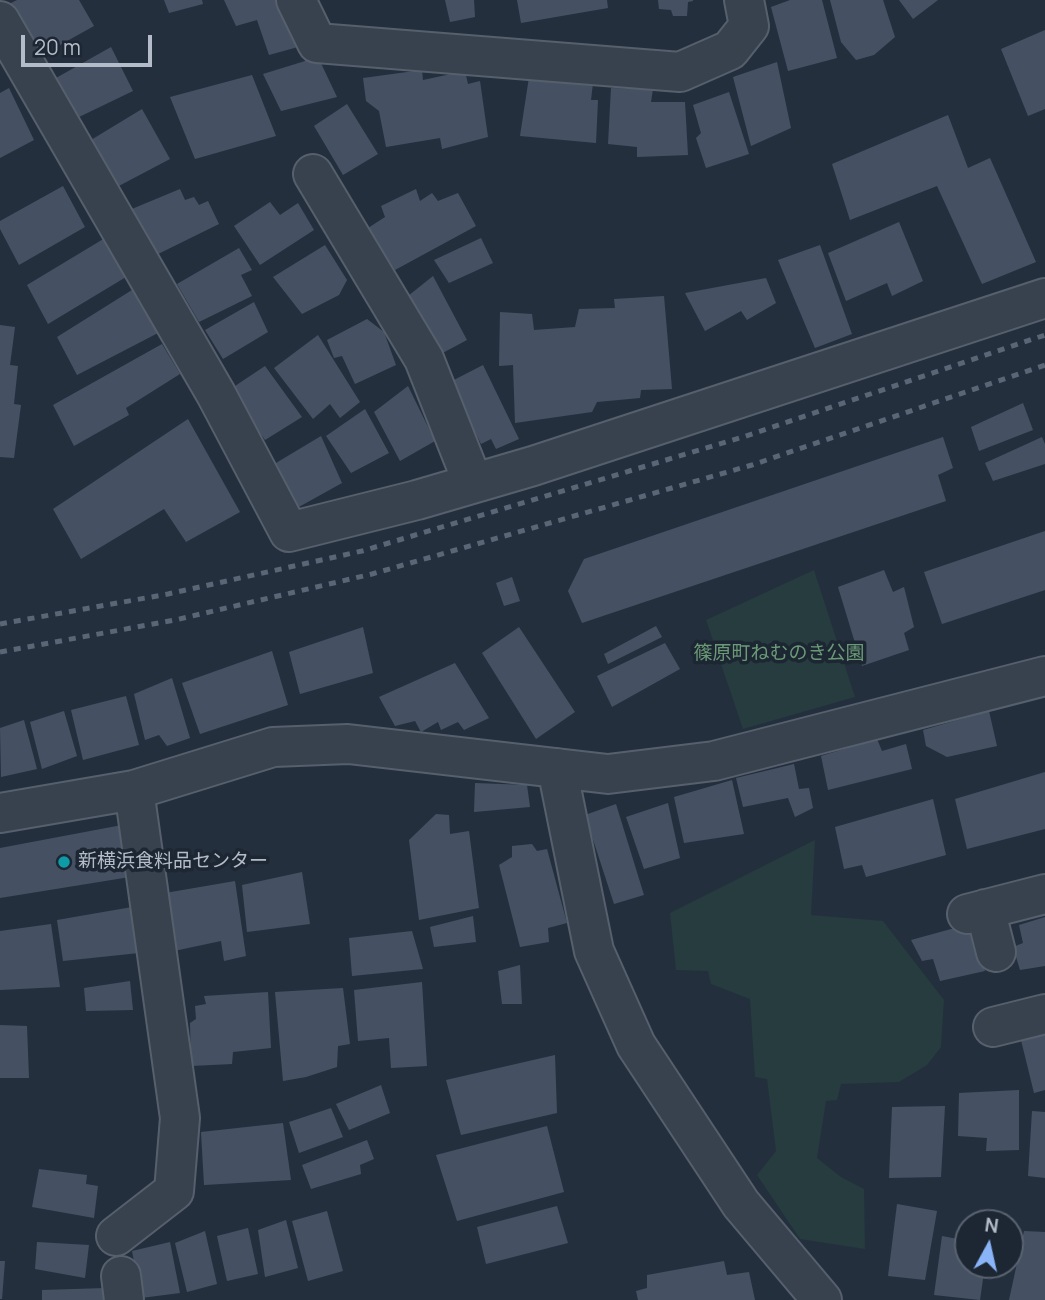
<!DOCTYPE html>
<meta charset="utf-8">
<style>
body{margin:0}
#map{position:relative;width:1045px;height:1300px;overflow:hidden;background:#242f3e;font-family:Manrope,sans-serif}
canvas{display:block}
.north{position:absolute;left:954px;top:1209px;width:70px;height:70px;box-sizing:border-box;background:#1d2633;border:2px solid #59626f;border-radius:50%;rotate:8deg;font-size:19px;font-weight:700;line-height:28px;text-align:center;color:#b4bcc9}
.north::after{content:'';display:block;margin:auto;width:24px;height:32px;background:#8ab4f8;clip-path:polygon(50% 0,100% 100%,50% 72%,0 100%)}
.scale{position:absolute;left:21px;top:35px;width:131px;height:32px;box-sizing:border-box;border:4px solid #b4bcc9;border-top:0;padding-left:9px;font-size:21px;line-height:24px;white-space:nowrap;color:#b4bcc9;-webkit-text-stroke:5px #1d2633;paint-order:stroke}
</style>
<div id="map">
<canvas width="1045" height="1300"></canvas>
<div class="north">N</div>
<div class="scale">20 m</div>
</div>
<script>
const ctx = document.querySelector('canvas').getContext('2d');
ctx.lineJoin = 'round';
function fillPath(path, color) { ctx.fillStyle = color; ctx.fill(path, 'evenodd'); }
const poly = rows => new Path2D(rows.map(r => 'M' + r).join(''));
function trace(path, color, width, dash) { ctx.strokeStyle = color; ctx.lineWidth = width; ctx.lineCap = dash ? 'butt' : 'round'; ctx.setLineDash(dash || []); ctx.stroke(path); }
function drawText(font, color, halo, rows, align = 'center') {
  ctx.font = font + ' Manrope,"Noto Sans JP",sans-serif'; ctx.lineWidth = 7; ctx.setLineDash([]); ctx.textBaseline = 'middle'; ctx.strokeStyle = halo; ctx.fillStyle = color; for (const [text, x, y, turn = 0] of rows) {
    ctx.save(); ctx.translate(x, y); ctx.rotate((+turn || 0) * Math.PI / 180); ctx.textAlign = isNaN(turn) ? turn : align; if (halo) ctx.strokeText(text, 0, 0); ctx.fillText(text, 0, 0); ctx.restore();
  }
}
const green = poly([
 [814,570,855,697,743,729,706,620],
 [815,840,811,915,883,921,944,1000,941,1047,927,1065,899,1082,841,1084,837,1100,826,1101,817,1158,841,1177,864,1189,865,1249,800,1239,757,1175,776,1151,767,1079,755,1077,750,999,711,984,708,971,676,970,670,913]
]);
const building = poly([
 [17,0,79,0,94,26,60,45,53,37,30,50,9,4],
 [164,0,202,0,203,4,169,13],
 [224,0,276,0,298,47,269,55,257,20,236,26],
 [445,0,474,0,475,17,450,22],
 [517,0,607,0,608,8,521,23],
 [658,0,693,0,693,1,688,2,687,16,673,16,671,10,659,9],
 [790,0,822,0,837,58,788,71,771,7],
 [830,0,883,0,895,37,874,55,856,60,841,42],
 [899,0,938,0,913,19],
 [1045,30,1045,109,1028,116,1001,49],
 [111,47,133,91,79,117,56,78],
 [318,57,337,97,281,111,263,74],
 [777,62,791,128,751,146,733,77],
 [422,70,423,80,465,71,468,84,480,81,488,137,442,149,440,138,386,147,379,111,366,101,363,78],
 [252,75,276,136,195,159,170,97],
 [529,77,593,83,591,100,598,100,596,143,520,136],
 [9,88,34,140,0,158,0,93],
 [611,88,653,89,651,102,685,102,688,155,637,157,637,147,608,144],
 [729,92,749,154,706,168,696,138,701,133,693,105],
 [347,104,378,154,343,175,314,126],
 [142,109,170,159,115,188,86,143],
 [948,115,968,168,990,158,1036,262,982,284,937,186,850,220,832,164],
 [63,186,85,227,19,265,0,229,0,221],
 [180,189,185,200,194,197,199,205,208,201,219,224,154,256,127,211],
 [416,189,420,201,432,193,438,201,458,193,476,226,395,270,368,228,385,217,381,206],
 [270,202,280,215,298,203,314,230,260,265,234,226],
 [899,222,923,281,892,296,887,283,846,301,828,253],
 [105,238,126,277,48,324,27,285],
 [481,238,493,263,449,283,434,260],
 [325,245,347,280,339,295,302,314,273,277],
 [820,245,852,334,815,348,778,260],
 [239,248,252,270,241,275,252,296,199,322,177,284],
 [433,276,467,340,437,356,408,296],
 [766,278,776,303,747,320,741,311,705,331,685,293],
 [132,290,158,333,77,375,57,337],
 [664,296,672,389,641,390,640,398,597,402,592,412,515,423,513,365,499,366,500,312,532,314,534,330,575,327,579,309,615,308,614,299],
 [254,302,268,332,223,359,205,330],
 [367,319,384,332,396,365,355,384,342,356,334,358,327,340],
 [0,325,15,327,10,365,18,366,14,404,21,405,14,458,0,457],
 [318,335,360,402,340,418,330,404,313,419,274,368],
 [162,344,180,374,126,408,129,415,74,446,53,405],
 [483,365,519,439,496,449,491,439,481,444,450,382],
 [265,366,302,417,265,440,229,390],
 [408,386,435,441,400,461,374,412],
 [1023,403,1033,430,979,451,971,427],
 [365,409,389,453,351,473,326,436],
 [188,419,240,512,186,542,164,509,81,559,53,509],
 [321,436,342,483,297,508,271,466],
 [943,437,953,468,938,475,946,501,582,623,568,591,584,559],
 [1042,437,1045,444,1045,464,993,481,985,463],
 [1045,531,1045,590,942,624,924,572],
 [884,570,893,592,904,587,914,627,904,633,909,650,862,666,838,587],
 [512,577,520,601,504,606,496,583],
 [656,626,662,637,608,664,604,654],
 [363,627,373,673,300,694,289,652],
 [519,627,575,712,536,739,482,653],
 [665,643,680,669,612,707,597,676],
 [272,651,288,705,200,734,182,683],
 [455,663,489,718,464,730,458,722,441,730,438,722,421,732,415,721,395,726,379,697],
 [172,678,190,738,167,746,159,735,145,740,134,694],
 [126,696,139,745,83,760,71,710],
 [64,711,77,756,42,769,30,722],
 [989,711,997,746,947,757,926,746,923,730],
 [24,720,37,769,1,777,0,728],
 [877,739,882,751,906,744,912,769,828,790,821,756],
 [794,764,799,789,809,788,813,808,795,817,788,798,743,807,736,778],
 [1045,772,1045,829,967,849,955,799],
 [732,780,744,834,684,843,674,797],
 [475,783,527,785,530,807,474,812],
 [933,799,946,855,866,877,862,865,844,869,835,827],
 [668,803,680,858,644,869,626,817],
 [616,804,644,895,614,904,585,815],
 [436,814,449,815,450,834,469,831,479,908,419,920,409,840],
 [122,825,130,877,0,898,0,848],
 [532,844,537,851,547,849,567,923,548,928,549,942,520,947,499,865,512,857,512,846],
 [302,872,310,924,247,932,242,885],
 [235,881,246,956,224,961,221,941,174,951,165,893],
 [132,907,139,953,63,961,57,920],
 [473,916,476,942,434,947,430,927],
 [1045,917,1045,966,1020,970,1013,947,1023,943,1019,925],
 [973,923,985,971,940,981,933,959,922,961,911,940],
 [51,924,60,987,0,990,0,931],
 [412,931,423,969,352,976,349,938],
 [520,965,522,1004,502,1004,498,971],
 [130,981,133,1010,86,1011,84,988],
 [422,982,427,1066,391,1068,389,1038,358,1041,354,990],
 [343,988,350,1044,338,1046,337,1067,306,1077,283,1081,275,992],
 [268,992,271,1048,233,1052,232,1064,191,1066,190,1023,196,1019,195,1006,206,1004,204,996],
 [0,1025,27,1026,29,1078,0,1078],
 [1045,1028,1045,1090,1034,1093,1020,1036],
 [555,1055,557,1113,461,1135,446,1080],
 [381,1085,390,1113,349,1130,336,1104],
 [1019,1090,1019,1150,986,1151,987,1138,958,1136,959,1093],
 [945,1106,941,1177,889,1178,892,1107],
 [331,1108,343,1137,299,1153,289,1122],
 [1032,1111,1045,1112,1045,1178,1028,1176],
 [283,1123,291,1180,204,1185,201,1132],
 [547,1126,564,1192,457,1221,436,1155],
 [367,1140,374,1159,360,1165,361,1174,311,1189,302,1165],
 [39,1169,87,1175,86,1184,98,1186,94,1218,32,1207],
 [897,1204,937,1211,925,1280,888,1276],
 [557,1206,568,1243,486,1264,477,1227],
 [327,1211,343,1271,308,1281,292,1221],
 [286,1220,298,1268,265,1277,258,1230],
 [248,1228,258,1274,227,1281,217,1236],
 [205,1231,217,1284,187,1292,175,1243],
 [1024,1231,1045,1232,1045,1300,1009,1300],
 [942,1236,968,1241,968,1265,985,1265,980,1300,934,1295],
 [37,1242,89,1245,85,1278,35,1269],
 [170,1242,180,1293,141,1298,132,1251],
 [0,1261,5,1261,2,1299,0,1299],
 [724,1261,727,1275,749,1272,755,1300,638,1300,636,1291,647,1288,647,1275],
 [106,1288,106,1300,42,1300,42,1290]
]);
const minor = poly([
 [296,0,317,43,680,72,730,50,749,26,744,0],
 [0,21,216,394,289,532,417,500,533,466,1045,298],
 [313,174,424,359,473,483],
 [557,768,594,951,636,1045,741,1204,822,1300],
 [0,813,134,790,273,747,348,744,608,774,714,761,1045,676],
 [985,909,996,952],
 [967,914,1045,894],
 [993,1027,1045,1014],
 [116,1236,174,1191,180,1118,134,790],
 [121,1276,124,1300]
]);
const rail = poly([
 [0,624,168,594,362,551,743,437,1045,335],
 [0,652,175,620,372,574,752,465,1045,365]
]);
const markers = [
 [64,862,7,"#0f9aa8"]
];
const parkNames = [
 ["篠原町ねむのき公園",779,654]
];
const poiNames = [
 ["新横浜食料品センター",78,862]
];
fillPath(green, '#263c3f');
fillPath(building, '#455162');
trace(minor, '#565f6c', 42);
trace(minor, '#38414e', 38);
trace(rail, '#5a6575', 5, [7, 7]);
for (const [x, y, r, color] of markers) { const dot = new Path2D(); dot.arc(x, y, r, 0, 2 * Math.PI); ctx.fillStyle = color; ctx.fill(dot); trace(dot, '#1d2633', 2.5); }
drawText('19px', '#6b9a76', '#1d2633', parkNames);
drawText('19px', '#b4bcc9', '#1d2633', poiNames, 'left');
</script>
